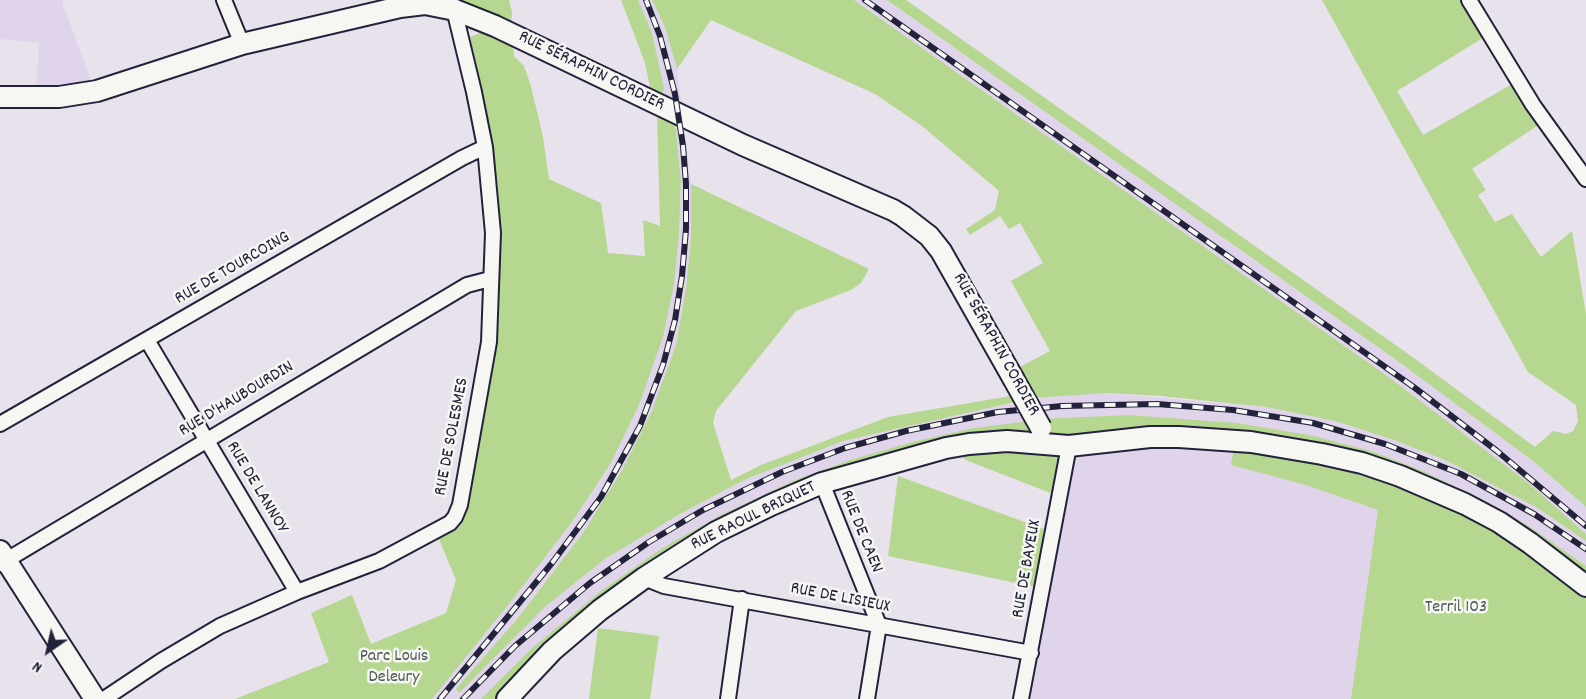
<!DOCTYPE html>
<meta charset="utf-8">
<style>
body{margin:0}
#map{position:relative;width:1586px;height:699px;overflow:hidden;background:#e8e2ed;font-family:Dekko,sans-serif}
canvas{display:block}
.north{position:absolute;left:18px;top:621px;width:60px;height:60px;-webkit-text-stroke:4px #f6f6f2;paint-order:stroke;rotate:214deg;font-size:16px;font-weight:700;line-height:24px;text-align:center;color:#22223b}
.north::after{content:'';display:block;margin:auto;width:21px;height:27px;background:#22223b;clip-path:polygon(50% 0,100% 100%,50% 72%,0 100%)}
</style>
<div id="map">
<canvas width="1586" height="699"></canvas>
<div class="north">N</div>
</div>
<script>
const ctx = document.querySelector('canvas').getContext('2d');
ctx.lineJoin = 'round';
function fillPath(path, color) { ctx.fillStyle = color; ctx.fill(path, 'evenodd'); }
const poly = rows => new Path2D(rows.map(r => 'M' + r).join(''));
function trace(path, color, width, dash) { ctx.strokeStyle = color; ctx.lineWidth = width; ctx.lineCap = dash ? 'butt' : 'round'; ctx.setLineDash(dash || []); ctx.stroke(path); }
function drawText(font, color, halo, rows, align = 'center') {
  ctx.font = font + ' Dekko,sans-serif'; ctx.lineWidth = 5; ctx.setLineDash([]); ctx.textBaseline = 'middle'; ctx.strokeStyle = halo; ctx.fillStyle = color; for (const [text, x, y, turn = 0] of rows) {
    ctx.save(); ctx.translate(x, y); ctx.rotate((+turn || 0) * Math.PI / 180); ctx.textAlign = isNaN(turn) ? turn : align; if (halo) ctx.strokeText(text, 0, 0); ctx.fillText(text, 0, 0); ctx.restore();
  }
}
const built = poly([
 [0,0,64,0,62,2,91,80,66,87,36,90,39,43,0,39],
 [638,0,652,0,665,27,677,69,691,184,691,237,686,289,676,345,653,411,621,472,583,533,459,692,546,606,605,559,680,514,744,480,843,441,1039,397,1108,393,1266,407,1335,421,1394,440,1445,460,1490,482,1536,507,1586,541,1586,578,1351,699,1031,699,1074,461,1067,439,994,437,725,520,498,699,432,699,516,595,572,522,611,463,639,405,679,234,681,182,675,120,662,97,664,88,652,33],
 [854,0,887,0,1399,362,1533,461,1586,507,1586,534,1525,481,1390,378]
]);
const green = poly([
 [459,0,509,0,512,12,511,25],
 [621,0,638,0,652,33,664,88,662,97,651,92,645,63],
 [652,0,854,0,1390,378,1526,481,1586,534,1586,541,1536,507,1445,460,1394,440,1335,421,1266,407,1161,396,1108,393,1032,398,1016,369,1050,351,1011,281,1043,263,1020,223,1009,229,1000,216,970,235,966,229,995,210,999,191,922,126,875,94,711,20,677,69,665,27],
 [887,0,906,0,1411,356,1535,447,1553,431,1566,434,1573,431,1578,421,1576,405,1528,372,1322,0,1464,0,1486,36,1397,91,1423,135,1514,83,1540,124,1472,169,1486,190,1478,195,1495,222,1512,214,1541,257,1572,231,1586,314,1586,507,1533,461,1399,362],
 [485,31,513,46,514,56,524,66,531,86,543,137,549,179,601,203,608,253,645,256,643,220,660,226,657,111,675,120,681,182,679,234,674,284,663,337,639,405,611,463,572,522,516,595,432,699,235,699,329,662,311,613,352,595,371,644,446,613,456,580,438,537,463,511,499,323,500,225,489,132,470,37],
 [691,184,869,269,861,283,851,290,796,311,716,411,713,423,731,480,761,465,888,417,1016,395,1020,401,843,441,744,480,680,514,605,559,546,606,459,693,456,689,517,619,583,533,621,472,652,411,676,345,686,289,691,237],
 [1129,415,1237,423,1314,436,1374,452,1423,471,1487,502,1530,527,1586,566,1586,578,1535,539,1338,453,1053,439,1041,419],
 [1031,421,1040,439,994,437,725,520,498,699,481,699,531,649,601,591,664,547,723,514,795,480,850,460,916,441,974,428],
 [996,444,1057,452,1062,460,1053,494,968,461,953,451],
 [1234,448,1359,468,1498,529,1586,592,1586,699,1351,699,1378,510,1306,485,1231,465],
 [898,476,1044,529,1035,587,888,556],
 [598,628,659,636,650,699,589,699]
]);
const street = poly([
 [224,0,242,44],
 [1469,0,1533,105,1586,179],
 [147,340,297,592],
 [0,424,462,158,485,147],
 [822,483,879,625,867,699],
 [0,564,467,285,490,279],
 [644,578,664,586,1031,653],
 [104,699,161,661,220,626,297,592,379,561,450,523,455,517,460,505,489,342,493,233,485,147,474,92,453,5],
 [728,699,742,599],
 [1021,699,1069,446]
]);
const secondary = poly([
 [0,97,59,97,97,91,242,44,400,7,425,4,455,10,495,26,743,145,893,210,903,216,929,236,941,251,1013,378],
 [0,551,95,699],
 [507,699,552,651,600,610,644,578,716,532,771,505,822,483,946,448,969,444,1007,441,1069,446,1150,437,1179,437,1251,442,1322,454,1362,463,1400,476,1465,504,1499,522,1530,543,1586,586]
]);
const rail = poly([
 [865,0,1415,388,1497,451,1586,526],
 [440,699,552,563,601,497,640,426,663,365,675,320,682,276,686,229,686,184,683,146,675,94,660,36,646,0],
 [463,699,515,646,590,583,649,542,703,510,782,472,845,448,906,431,998,412,1062,406,1157,404,1233,410,1313,423,1385,444,1461,474,1534,514,1586,549]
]);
const secondaryBridge = poly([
 [1013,378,1041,428]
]);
const streetNames = [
 ["RUE SÉRAPHIN CORDIER",591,72,26],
 ["RUE DE TOURCOING",233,269,-30],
 ["RUE SÉRAPHIN CORDIER",995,345,61],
 ["RUE D'HAUBOURDIN",237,400,-31],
 ["RUE DE SOLESMES",453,437,-79],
 ["RUE DE LANNOY",256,488,59],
 ["RUE RAOUL BRIQUET",754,517,-26],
 ["RUE DE CAEN",860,532,68],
 ["RUE DE BAYEUX",1028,569,-80],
 ["RUE DE LISIEUX",840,599,11]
];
const parkNames = [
 ["Terril 103",1456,609],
 ["Parc Louis",394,658],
 ["Deleury",394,679]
];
fillPath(built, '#dfd4e9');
fillPath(green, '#b6d790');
trace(street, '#22223b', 18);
trace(secondary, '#22223b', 24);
trace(street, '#f6f6f2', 14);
trace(secondary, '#f6f6f2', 20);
trace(rail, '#22223b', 6);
trace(rail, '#f6f6f2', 4, [11]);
trace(secondaryBridge, '#22223b', 24, []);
trace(secondaryBridge, '#f6f6f2', 20);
drawText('18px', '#22223b', '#f6f6f2', streetNames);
drawText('18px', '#4e5854', '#f6f6f2', parkNames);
</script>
